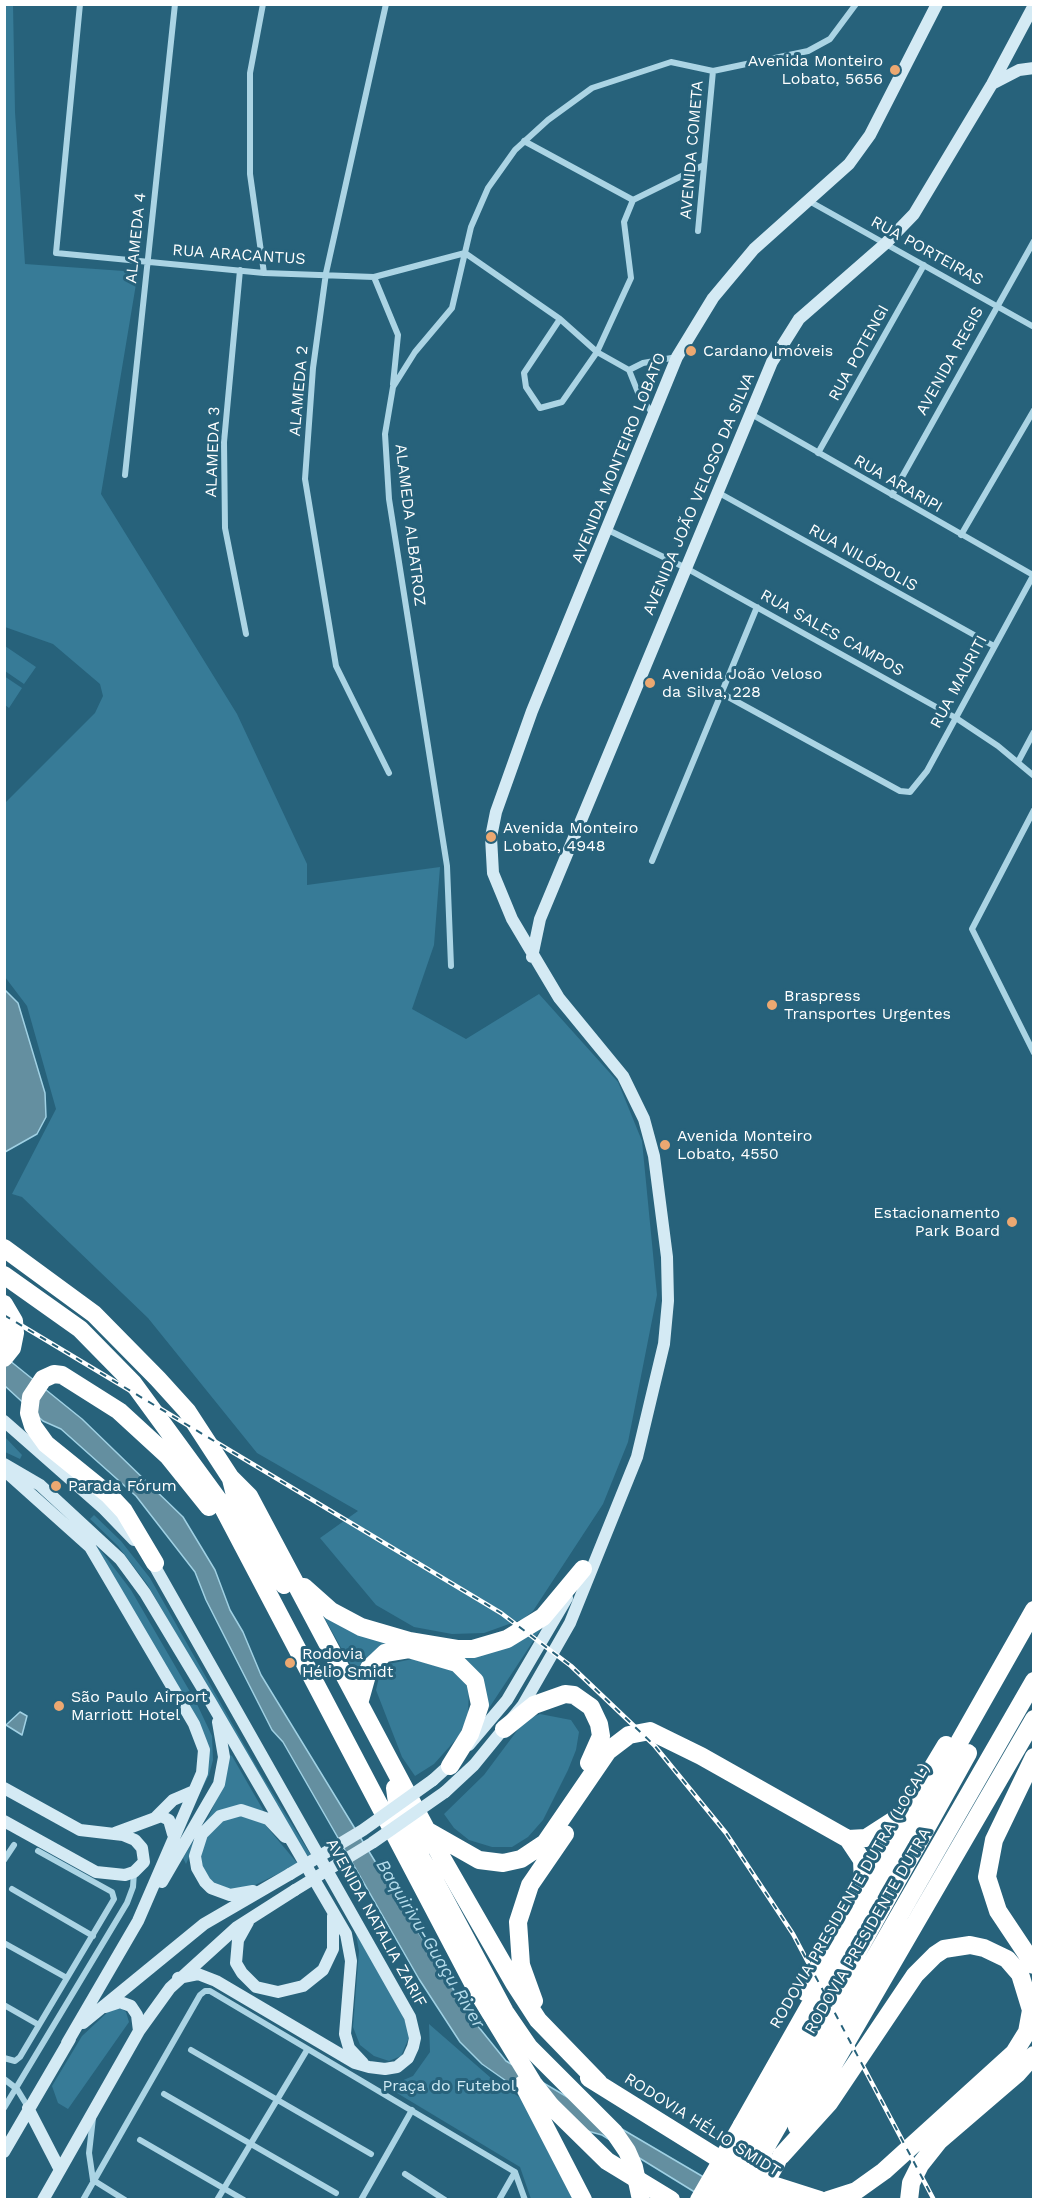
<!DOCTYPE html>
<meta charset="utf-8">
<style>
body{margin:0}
#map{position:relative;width:1038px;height:2204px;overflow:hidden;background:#27627b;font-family:"Work Sans",sans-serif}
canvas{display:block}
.frame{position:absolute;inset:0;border:6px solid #fff;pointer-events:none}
</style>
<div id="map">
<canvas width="1038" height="2204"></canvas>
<div class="frame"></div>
</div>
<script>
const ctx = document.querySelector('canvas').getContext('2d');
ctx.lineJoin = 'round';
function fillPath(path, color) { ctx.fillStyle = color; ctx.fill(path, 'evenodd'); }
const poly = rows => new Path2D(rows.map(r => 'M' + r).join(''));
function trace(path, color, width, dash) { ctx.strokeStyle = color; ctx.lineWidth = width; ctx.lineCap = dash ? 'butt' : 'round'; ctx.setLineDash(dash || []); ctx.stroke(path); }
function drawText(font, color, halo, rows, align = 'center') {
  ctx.font = font + ' "Work Sans",sans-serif'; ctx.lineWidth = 6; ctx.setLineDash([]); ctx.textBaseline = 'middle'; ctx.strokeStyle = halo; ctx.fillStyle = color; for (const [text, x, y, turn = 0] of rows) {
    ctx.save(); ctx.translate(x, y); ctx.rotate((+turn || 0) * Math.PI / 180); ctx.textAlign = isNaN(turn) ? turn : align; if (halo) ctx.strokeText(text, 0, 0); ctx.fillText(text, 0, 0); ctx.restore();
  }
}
const green = poly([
 [13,4,15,112,25,264,138,272,101,494,237,714,307,864,307,885,440,867,434,945,412,1009,466,1039,539,994,618,1082,642,1141,657,1295,628,1442,603,1504,533,1611,523,1619,484,1633,452,1634,414,1627,376,1605,320,1538,358,1511,257,1453,148,1318,22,1197,12,1194,56,1109,27,1006,5,977,5,803,95,713,103,696,100,684,53,644,5,627,4,5],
 [5,646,36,667,24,684,5,671],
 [4,676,22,688,9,708,5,705],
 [5,1437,22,1455,20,1459,5,1452],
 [61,1513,102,1552,131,1590,196,1702,212,1736,213,1760,209,1775,170,1851,204,1769,203,1733],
 [94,1515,121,1541,150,1578,259,1771,312,1857,308,1859,147,1584,118,1546,90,1519],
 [320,1610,465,1650,553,1611,489,1708,482,1679,459,1658,372,1653,360,1665,358,1678],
 [412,1659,454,1671,469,1688,468,1715,459,1736,434,1764,415,1776,402,1757,376,1690,380,1673,389,1664],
 [540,1714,571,1720,579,1732,576,1750,568,1770,543,1820,528,1837,512,1847,492,1847,469,1840,454,1828,444,1814,484,1775,525,1720],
 [228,1754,232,1756,266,1815,237,1807,191,1853,186,1864,183,1858,209,1816,223,1785],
 [241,1815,262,1821,298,1864,249,1888,234,1890,213,1884,202,1868,201,1852,206,1837,224,1819],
 [356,1934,398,2003,410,2035,401,2056,389,2061,374,2056,360,2045,353,2027,359,1951],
 [112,2008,121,2008,126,2012,129,2022,68,2109,58,2103,52,2086,82,2036],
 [429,2024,491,2078,522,2099,579,2199,531,2199,520,2167,387,2087,413,2076,430,2052]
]);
const water = poly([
 [5,990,18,1003,45,1093,46,1117,37,1134,5,1152,5,990],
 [4,1356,82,1419,183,1517,215,1570,230,1610,243,1632,261,1675,469,2015,506,2061,741,2199,706,2199,602,2135,584,2130,519,2090,482,2064,460,2042,419,1979,283,1742,272,1730,206,1600,195,1572,136,1496,61,1429,43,1421,5,1386,4,1356],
 [20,1712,27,1716,22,1735,6,1725,20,1712]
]);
const street = poly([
 [80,4,56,253,264,273,374,277,465,253,560,319,597,352,629,370,639,395,653,414],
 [263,4,250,73,250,174,264,273],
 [386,4,326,273,313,368,305,479,336,666,389,773],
 [524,141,633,200,704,165],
 [809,201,1034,327],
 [698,231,713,71],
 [240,270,224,442,225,528,246,634],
 [374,277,398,335,393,384],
 [560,319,524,373,526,387,540,408,562,402,597,352,631,278,624,222,633,200],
 [629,370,643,363,677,357],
 [751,414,1033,575],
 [818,453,924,265],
 [125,475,175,4],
 [719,493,994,646],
 [892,495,1034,241],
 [608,530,686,568,956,718,998,746,1034,776],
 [961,535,1034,410],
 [721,693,900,791,910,792,927,771,1034,574],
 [1018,762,1034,732],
 [1034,810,972,929,1034,1053],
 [652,861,757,607],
 [451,966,447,866,389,499,385,434,393,387,415,352,452,308,471,227,488,188,515,150,548,120,592,88,671,62,713,71,808,51,830,39,856,4],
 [4,1860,14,1845],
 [12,1889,93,1936],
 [4,1943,67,1978],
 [4,2005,39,2025],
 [191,2050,371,2154],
 [4,2058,15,2061,20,2057,114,1899,112,1892,38,1851],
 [4,2079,17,2089,28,2107],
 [164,2094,336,2193],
 [4,2108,127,1903,133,1887,134,1872],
 [93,2118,89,2153,93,2180],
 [140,2140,244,2200],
 [515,2172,525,2200],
 [405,2174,445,2200],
 [93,2180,125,2200],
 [83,2200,200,1995,205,1991,210,1991,515,2172],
 [217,2200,307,2050],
 [361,2200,412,2110],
 [499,2200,515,2172]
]);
const secondary = poly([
 [992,84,1019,70,1034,68],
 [532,957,540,919,772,362,799,319,886,243,914,214,992,84,1034,5],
 [4,1421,104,1509,134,1540],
 [4,1464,40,1485,120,1559,145,1593,210,1701,346,1934,351,1961,345,2034,349,2048,363,2063],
 [4,1470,90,1547,194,1724,204,1750,202,1773,138,1921,67,2043],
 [150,1558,410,2017,415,2038,413,2047,408,2058,397,2067,385,2069,369,2067,355,2063,216,1981,198,1974,178,1978],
 [469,1745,507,1700,567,1598],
 [433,1780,455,1760],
 [4,1788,80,1830,123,1835,135,1840,142,1848,144,1862,134,1872,125,1875,96,1872,4,1821],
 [445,1792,474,1765,523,1705,570,1623,637,1457,664,1344,668,1301,667,1257,654,1156,644,1119,623,1076,559,998,512,919,493,873,491,837,496,812,532,711,677,357,713,298,754,249,849,164,870,135,937,4],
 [155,1818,173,1800,194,1791],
 [115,1833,161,1816,169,1820,173,1834],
 [162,1882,219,1784,224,1757,218,1722],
 [253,1891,230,1895,211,1888,205,1882,197,1868,195,1856,202,1834,220,1816,241,1810,268,1819,285,1837],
 [248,1922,238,1940,236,1963,242,1973,256,1987,278,1992,303,1986,323,1970,333,1949,333,1916],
 [105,2007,120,2002,131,2006,137,2015,139,2031],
 [83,2023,204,1924,290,1874],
 [28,2108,60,2170],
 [4,2152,70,2039],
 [43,2200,139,2031,170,1988,237,1927,295,1890]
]);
const highway = poly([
 [4,1248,94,1314,158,1379,187,1411,230,1477,249,1496,434,1844,514,1983,538,2020,599,2083],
 [4,1275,80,1329,133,1383,220,1502,477,1991,533,2083,551,2106,607,2161,671,2200],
 [4,1304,14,1321,15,1333,12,1348,4,1358],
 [231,1479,237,1503,284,1585],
 [155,1563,124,1511,109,1495,46,1444,33,1426,29,1413,31,1397,43,1379,54,1374,62,1375,119,1411,168,1456,209,1507],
 [304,1587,331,1611,361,1627,409,1641,457,1649,473,1649,507,1639,543,1617,583,1569],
 [360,1700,369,1668,385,1653,409,1649,457,1663,475,1681,480,1705,470,1734,450,1766],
 [504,1729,534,1705,565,1694,574,1695,591,1707,599,1724,601,1736,589,1763],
 [1034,1757,994,1840,987,1877,998,1911,1034,1965],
 [395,1788,397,1803,421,1850],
 [428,1831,479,1860,503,1863,521,1859,545,1843,608,1751,629,1735,650,1731,701,1756,848,1839,862,1860,863,1883],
 [848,1839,866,1838,897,1818],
 [410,1840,435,1881],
 [805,1992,863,1883,946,1745],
 [534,2001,521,1965,518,1922,530,1885,565,1834],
 [589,2078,785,2200],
 [523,2084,583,2200],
 [742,2125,1034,1610],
 [797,2127,1034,1719],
 [757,2132,968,1753],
 [767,2145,1034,1681],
 [781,2156,829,2103,915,1975,935,1955,944,1949,970,1945,984,1948,1007,1959,1020,1974,1031,2010,1027,2032,1014,2053,884,2171,856,2191,828,2200],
 [773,2185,820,2200],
 [909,2200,911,2183,920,2165,939,2141,1017,2074,1034,2055]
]);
const rail = poly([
 [4,1315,501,1613,571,1666,654,1745,726,1833,793,1934,934,2200]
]);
const secondaryBridge = poly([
 [290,1874,363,1830,433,1780],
 [295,1890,372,1843,445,1792]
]);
const highwayBridge = poly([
 [435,1881,505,2012,529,2047,614,2132,627,2151,634,2167,641,2200],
 [699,2200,742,2125],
 [718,2200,757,2132],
 [736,2200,767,2145],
 [755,2200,777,2162]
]);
const markers = [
 [895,70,6,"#eca871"],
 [691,351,6,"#eca871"],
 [650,683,6,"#eca871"],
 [491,837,6,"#eca871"],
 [772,1005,6,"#eca871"],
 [665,1145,6,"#eca871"],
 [1012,1222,6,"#eca871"],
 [56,1486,6,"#eca871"],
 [290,1663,6,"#eca871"],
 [59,1706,6,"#eca871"]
];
const poiNames = [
 ["Avenida Monteiro",883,61,"right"],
 ["Lobato, 5656",883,79,"right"],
 ["Cardano Imóveis",703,351],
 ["Avenida João Veloso",662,674],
 ["da Silva, 228",662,692],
 ["Avenida Monteiro",503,828],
 ["Lobato, 4948",503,846],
 ["Braspress",784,996],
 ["Transportes Urgentes",784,1014],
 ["Avenida Monteiro",677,1136],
 ["Lobato, 4550",677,1154],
 ["Estacionamento",1000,1213,"right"],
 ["Park Board",1000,1231,"right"],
 ["Parada Fórum",68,1486],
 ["Rodovia",302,1654],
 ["Hélio Smidt",302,1672],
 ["São Paulo Airport",71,1697],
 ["Marriott Hotel",71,1715]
];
const streetNames = [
 ["AVENIDA COMETA",692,150,-85],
 ["ALAMEDA 4",136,238,-84],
 ["RUA PORTEIRAS",927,251,29],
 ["RUA ARACANTUS",239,255,4],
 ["RUA POTENGI",859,353,-61],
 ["AVENIDA REGIS",950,361,-61],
 ["ALAMEDA 2",299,391,-85],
 ["ALAMEDA 3",213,452,-88],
 ["AVENIDA MONTEIRO LOBATO",619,458,-68],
 ["RUA ARARIPI",898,484,30],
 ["AVENIDA JOÃO VELOSO DA SILVA",699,494,-67],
 ["ALAMEDA ALBATROZ",410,525,83],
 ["RUA NILÓPOLIS",863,558,29],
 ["RUA SALES CAMPOS",832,633,29],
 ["RUA MAURITI",959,682,-62],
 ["RODOVIA PRESIDENTE DUTRA (LOCAL)",850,1896,-60],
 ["AVENIDA NATALIA ZARIF",376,1923,61],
 ["RODOVIA PRESIDENTE DUTRA",868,1931,-60],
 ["RODOVIA HÉLIO SMIDT",702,2125,32]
];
const parkNames = [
 ["Praça do Futebol",449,2086]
];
const waterNames = [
 ["Baquirivu-Guaçu River",430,1944,59]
];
fillPath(green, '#377b97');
fillPath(water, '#648fa0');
trace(water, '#a0d1e4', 1.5);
trace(street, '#abd4e4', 6);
trace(secondary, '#d4eaf4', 12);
trace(highway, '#fff', 18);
trace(rail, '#fff', 4.5);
trace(rail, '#27627b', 2, [7]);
trace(secondaryBridge, '#d4eaf4', 12);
trace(highwayBridge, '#fff', 18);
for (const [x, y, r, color] of markers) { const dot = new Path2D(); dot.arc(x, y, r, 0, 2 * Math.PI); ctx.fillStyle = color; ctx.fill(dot); trace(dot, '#27627b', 2); }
drawText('16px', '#fff', '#27627b', poiNames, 'left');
drawText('16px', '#fff', '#27627b', streetNames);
drawText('16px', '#cee9f3', '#27627b', parkNames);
drawText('italic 18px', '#b6ddec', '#27627b', waterNames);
</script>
